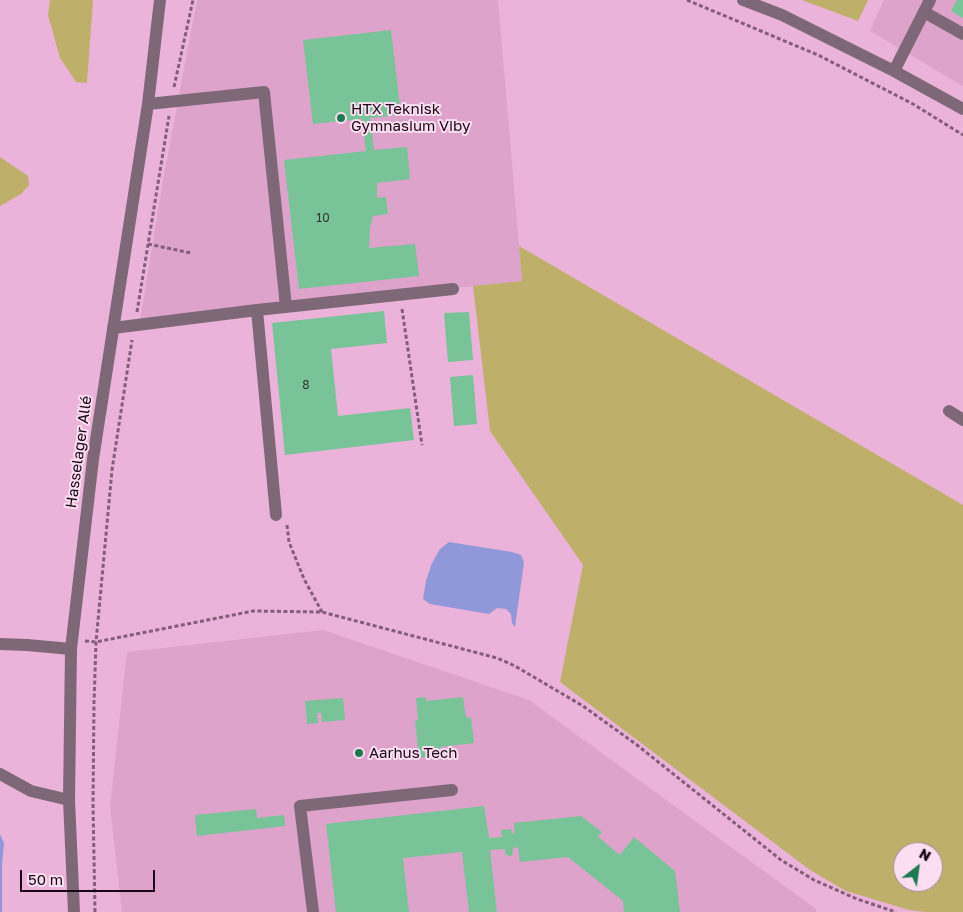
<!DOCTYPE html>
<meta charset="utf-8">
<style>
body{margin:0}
#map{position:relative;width:963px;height:912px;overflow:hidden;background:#ebb3d9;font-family:"Golos Text",sans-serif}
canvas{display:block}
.north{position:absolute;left:893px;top:842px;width:50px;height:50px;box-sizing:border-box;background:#fbdef1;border:1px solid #a18899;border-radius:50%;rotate:30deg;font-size:14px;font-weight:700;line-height:20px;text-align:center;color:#190714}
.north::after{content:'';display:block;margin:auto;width:18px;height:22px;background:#1e7a50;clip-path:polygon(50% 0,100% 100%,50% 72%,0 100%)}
.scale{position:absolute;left:20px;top:870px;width:135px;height:22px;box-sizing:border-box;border:2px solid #190714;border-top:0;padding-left:6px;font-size:15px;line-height:18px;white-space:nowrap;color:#190714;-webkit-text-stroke:4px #fbdef1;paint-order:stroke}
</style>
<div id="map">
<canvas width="963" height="912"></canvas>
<div class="north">N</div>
<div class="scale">50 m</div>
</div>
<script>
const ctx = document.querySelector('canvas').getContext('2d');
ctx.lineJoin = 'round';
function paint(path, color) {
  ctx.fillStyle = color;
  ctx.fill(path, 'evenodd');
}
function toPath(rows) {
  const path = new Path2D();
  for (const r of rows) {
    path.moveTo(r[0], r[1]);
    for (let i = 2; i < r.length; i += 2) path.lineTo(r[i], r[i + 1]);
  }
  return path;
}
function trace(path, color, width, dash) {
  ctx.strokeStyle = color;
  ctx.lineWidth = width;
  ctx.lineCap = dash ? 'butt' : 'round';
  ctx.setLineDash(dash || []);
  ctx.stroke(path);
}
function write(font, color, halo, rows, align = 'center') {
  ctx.font = font + ' "Golos Text",sans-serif';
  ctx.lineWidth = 4;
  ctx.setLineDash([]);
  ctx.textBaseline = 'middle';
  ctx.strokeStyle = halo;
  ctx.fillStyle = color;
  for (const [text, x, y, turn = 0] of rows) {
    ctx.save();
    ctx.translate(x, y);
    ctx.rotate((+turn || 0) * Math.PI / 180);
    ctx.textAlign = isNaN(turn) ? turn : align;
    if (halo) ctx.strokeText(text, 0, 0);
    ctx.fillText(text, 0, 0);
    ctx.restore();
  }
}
paint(toPath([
 [197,0,498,0,522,281,140,321,162,186],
 [884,0,963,0,963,86,870,31],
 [323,630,529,700,816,909,816,912,122,912,110,806,127,652]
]), '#dea3cb');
paint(toPath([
 [50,0,93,0,87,83,76,82,60,58,48,15],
 [802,0,868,0,858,21],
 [0,157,28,176,29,185,21,194,0,206],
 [519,246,963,505,963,912,925,912,909,910,846,891,810,870,560,682,583,565,490,431,473,286,522,281],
 [903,852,933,852,933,882,903,882]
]), '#beb06a');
paint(toPath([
 [449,542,512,552,521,555,524,562,515,627,512,623,511,614,506,609,497,608,489,614,430,604,423,599,426,581,432,563,440,549],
 [0,834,4,843,2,865,2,912,0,912]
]), '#9098d9');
paint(toPath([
 [957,0,963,0,963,18,951,11],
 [391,30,401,115,370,118,374,150,407,147,410,179,377,183,377,198,386,197,388,214,373,216,370,227,369,248,415,244,419,276,299,289,284,160,366,151,362,119,313,124,303,40],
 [384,311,387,343,331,349,338,416,410,408,414,440,285,455,272,323],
 [469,312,473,360,448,362,444,313],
 [473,375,477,424,454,426,450,377],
 [426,697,426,701,463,697,466,718,471,717,474,743,440,747,441,755,419,758,415,721,418,720,416,698],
 [343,698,345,720,322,722,321,713,317,713,318,723,307,724,305,701],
 [484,806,489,838,502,837,501,830,511,829,512,833,515,833,514,823,581,816,602,832,598,837,620,855,634,837,675,871,680,912,624,912,623,901,568,857,520,862,518,847,513,848,512,856,509,856,505,854,505,849,490,850,497,912,469,912,462,852,403,858,409,912,336,912,326,824],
 [256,809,257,818,284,815,285,826,197,836,195,815]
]), '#79c399');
trace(toPath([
 [687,0,818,55,913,104,963,135],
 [174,87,193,0],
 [148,244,191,253],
 [402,309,422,445],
 [137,312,169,116],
 [287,525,289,542,304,579,322,612],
 [85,641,96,642,253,611,322,612,497,658,515,666,583,706,637,745,781,860,814,880,857,899,896,912],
 [95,912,93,804,94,703,96,642,112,470,132,340]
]), '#845e78', 3, [4, 2.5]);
trace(toPath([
 [743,0,782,15,894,71,963,109],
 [924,12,963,34],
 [894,71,930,0],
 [148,104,264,92,286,307],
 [257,310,276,515],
 [113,328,257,310,453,289],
 [949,411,963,420],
 [0,644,27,645,71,649],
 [0,774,31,791,69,800],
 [74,912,69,800,71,649,93,459,148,104,160,0],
 [313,912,300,806,452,790]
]), '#7e6877', 12);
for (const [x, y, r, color] of [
 [341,118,5,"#1e7a50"],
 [359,753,5,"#1e7a50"]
]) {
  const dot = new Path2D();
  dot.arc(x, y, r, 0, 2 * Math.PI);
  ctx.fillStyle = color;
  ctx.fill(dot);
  trace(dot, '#fbdef1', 2);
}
write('12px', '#313635', null, [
 ["10",323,218],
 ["8",306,385]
]);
write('15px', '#190714', '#fbdef1', [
 ["HTX Teknisk",351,109],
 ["Gymnasium Viby",351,126],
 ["Aarhus Tech",369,753]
], 'left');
write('15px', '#190714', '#fbdef1', [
 ["Hasselager Allé",79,452,-82]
]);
</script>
